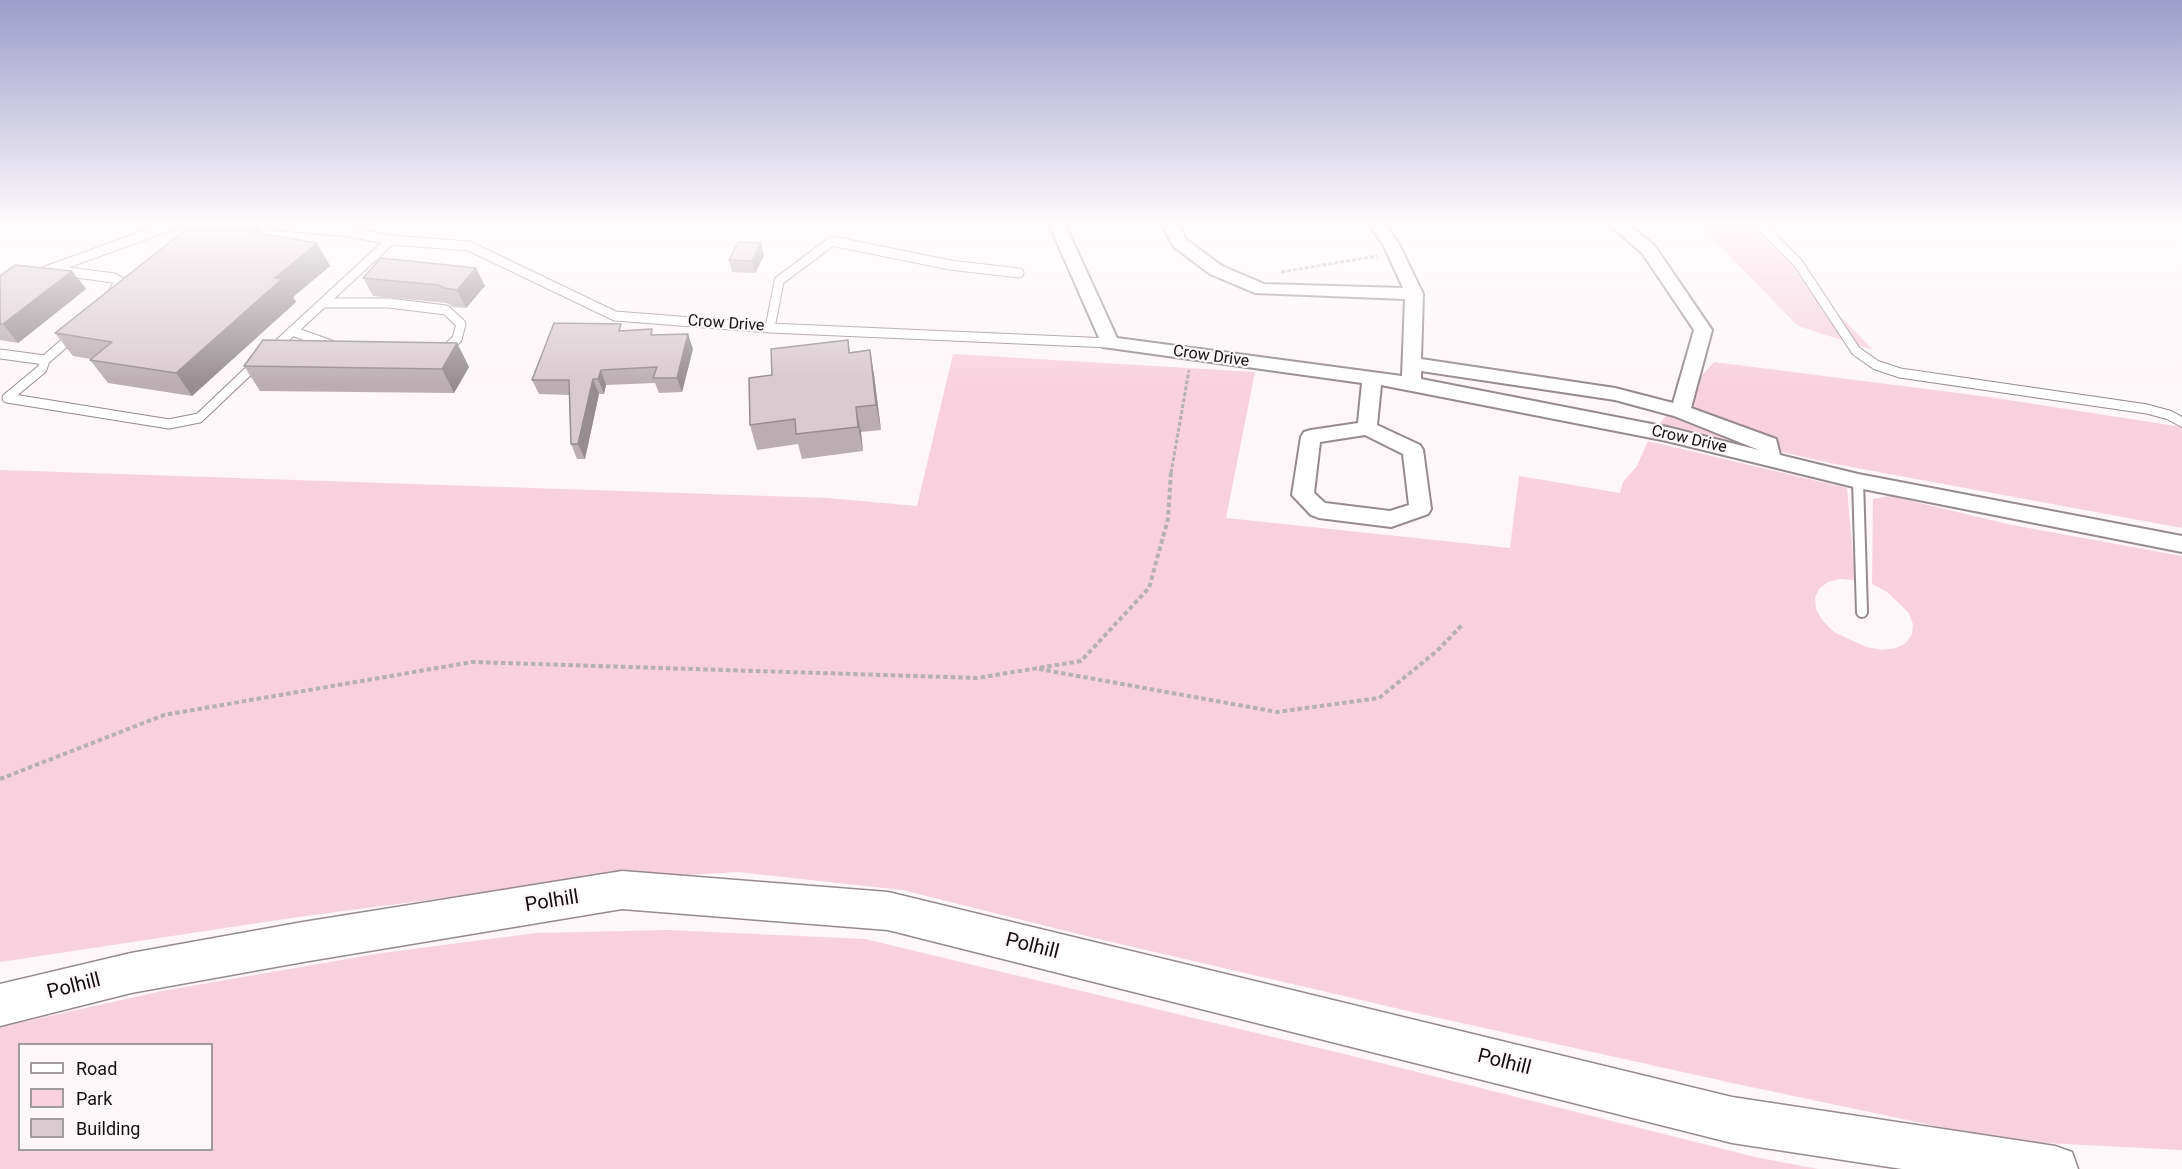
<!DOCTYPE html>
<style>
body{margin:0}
#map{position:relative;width:2182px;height:1169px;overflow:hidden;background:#fef6f9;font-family:Roboto,sans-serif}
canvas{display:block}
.legend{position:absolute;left:18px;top:1043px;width:195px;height:108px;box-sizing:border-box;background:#fef6f9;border:2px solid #a09a9c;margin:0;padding:8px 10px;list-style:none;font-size:18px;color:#130f11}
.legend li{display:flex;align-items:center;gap:12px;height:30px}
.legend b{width:30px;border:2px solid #a09a9c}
</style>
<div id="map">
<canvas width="2182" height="1169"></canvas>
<ul class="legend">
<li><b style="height:8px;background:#fff"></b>Road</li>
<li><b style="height:16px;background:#f8d1df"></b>Park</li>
<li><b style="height:16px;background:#d8cacf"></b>Building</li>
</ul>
</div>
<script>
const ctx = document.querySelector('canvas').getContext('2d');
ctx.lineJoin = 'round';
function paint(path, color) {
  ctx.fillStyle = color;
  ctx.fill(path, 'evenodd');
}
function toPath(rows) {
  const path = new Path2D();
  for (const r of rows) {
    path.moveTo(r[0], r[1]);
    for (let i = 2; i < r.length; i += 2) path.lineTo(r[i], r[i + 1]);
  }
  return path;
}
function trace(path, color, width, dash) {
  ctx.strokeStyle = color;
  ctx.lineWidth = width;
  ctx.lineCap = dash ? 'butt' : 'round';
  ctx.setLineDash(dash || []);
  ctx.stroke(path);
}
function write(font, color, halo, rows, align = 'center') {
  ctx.font = font + ' Roboto,sans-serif';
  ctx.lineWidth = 4.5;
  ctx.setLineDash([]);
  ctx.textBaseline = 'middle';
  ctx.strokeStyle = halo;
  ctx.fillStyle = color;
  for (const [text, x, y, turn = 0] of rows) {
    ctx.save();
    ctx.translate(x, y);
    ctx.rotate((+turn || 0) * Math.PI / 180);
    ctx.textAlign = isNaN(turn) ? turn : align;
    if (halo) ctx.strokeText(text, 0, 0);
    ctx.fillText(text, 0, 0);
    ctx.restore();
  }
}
paint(toPath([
 [1696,222,1749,222,1873,350,1798,326],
 [953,354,1255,372,1226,518,1510,548,1519,476,1620,493,1623,482,1637,466,1648,441,1847,488,1855,580,1840,579,1828,582,1819,589,1815,598,1816,609,1823,621,1834,632,1866,647,1882,650,1896,648,1906,643,1912,634,1913,624,1908,612,1887,592,1872,584,1873,499,1890,496,2012,525,2182,556,2182,1150,2007,1141,1737,1084,1421,1014,1086,936,902,890,738,872,550,884,298,917,0,962,0,470,827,498,917,506],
 [1714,362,1989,397,2182,427,2182,528,1830,463,1659,424],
 [668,930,865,939,1377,1062,1755,1157,1818,1169,0,1169,0,1027,162,991,382,953,536,933],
 [20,1044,212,1044,212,1150,20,1150]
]), '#f8d1df');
const laneFar1 = toPath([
 [240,222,348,232,391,240,469,246,615,316,770,328,1110,343],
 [1757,222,1798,263,1856,351,1876,365,1900,373,2147,409,2169,415,2182,422],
 [348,232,355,222],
 [61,271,114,278,119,281,112,295],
 [40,273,181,222],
 [323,303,389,303,446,310,461,324,457,339,443,352],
 [770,328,779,281,832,241,950,265,1019,273],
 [292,331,331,345],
 [272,350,391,240],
 [0,354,45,360,42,369,7,398],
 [45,360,75,334],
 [7,398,169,424,199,418,256,364]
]);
const lane = toPath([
 [1858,481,1862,612]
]);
const street = toPath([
 [1048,222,1064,222,1117,338,1402,376,1405,299,1255,293,1210,274,1174,247,1160,222,1176,222,1187,240,1222,266,1264,284,1403,288,1383,244,1367,222,1384,222,1399,244,1423,294,1421,359,1615,388,1673,403,1694,330,1642,253,1606,222,1625,222,1654,245,1712,330,1691,408,1776,439,1780,455,1858,474,2182,536,2182,552,1858,488,1667,441,1381,385,1377,425,1420,445,1423,450,1431,509,1428,514,1391,527,1319,518,1311,515,1292,495,1301,437,1304,432,1311,430,1358,423,1362,383,1103,347,1048,222],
 [1421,371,1615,400,1674,416,1759,450,1667,427,1421,379,1421,371],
 [1365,435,1403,454,1409,505,1390,511,1325,503,1314,493,1320,442,1365,435]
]);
const primary = toPath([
 [622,871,888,892,1732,1097,2055,1146,2072,1152,2078,1169,1902,1169,1732,1143,888,930,622,909,303,962,131,993,0,1026,0,984,131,953,303,922,622,871]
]);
trace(laneFar1, '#968a8e', 11);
trace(lane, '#968a8e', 14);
trace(street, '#968a8e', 4);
trace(primary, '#968a8e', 3);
trace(toPath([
 [1281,272,1377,256],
 [1171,473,1189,370]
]), '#b7b0b2', 3, [4, 2]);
trace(toPath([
 [1039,669,1277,712,1379,698,1437,651,1463,624],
 [0,779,164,715,472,662,977,678,1081,661,1149,588,1168,519,1171,471]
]), '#b7b0b2', 4, [4.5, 3]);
trace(laneFar1, '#fff', 9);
trace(lane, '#fff', 10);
paint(street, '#fff');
paint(primary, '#fff');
paint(toPath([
 [201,222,256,222,263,234,317,243,330,266,293,297,296,302,192,396,108,383,90,360,91,359,73,356,55,333],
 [764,256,755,273,732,272,729,260],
 [476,268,485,286,466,308,453,307,447,303,373,296,363,278],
 [72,271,86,289,18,343,0,340,0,276],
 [623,330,654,335,693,349,682,392,659,393,655,383,606,385,604,394,599,394,585,459,577,459,571,444,569,395,539,394,532,380],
 [848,340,850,352,870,350,874,375,881,430,861,432,863,451,802,459,798,444,757,450,750,425],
 [457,343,469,367,454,393,260,391,244,366]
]), '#baaeb2');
paint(toPath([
 [253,222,256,222,269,243,242,230],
 [317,243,330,266,293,297,296,302,192,396,176,373,275,278],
 [761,243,764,256,755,273,752,261],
 [476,268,485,286,466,308,457,290],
 [72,271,86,289,18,343,3,324],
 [688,334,693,349,682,392,677,378],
 [457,343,469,367,454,393,442,369],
 [870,350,874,375,881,430,876,405],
 [601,370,606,385,604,394,598,379],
 [593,379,599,394,585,459,578,444],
 [856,407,861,432,863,451,858,427]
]), '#978d91');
const building = toPath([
 [201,222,253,222,242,230,317,243,275,278,282,279,176,373,90,360,112,342,55,333,190,226,195,226,201,222],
 [738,242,761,243,752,261,729,260,738,242],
 [381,258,476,268,457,290,444,288,438,285,363,278,381,258],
 [15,265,72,271,3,324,0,324,0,276,15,265],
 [554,323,621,324,619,331,652,329,651,335,688,334,677,378,653,378,657,367,601,370,598,379,593,379,578,444,571,444,569,380,532,380,554,323],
 [263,340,457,343,442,369,244,366,263,340],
 [848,340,849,353,870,350,876,405,856,407,858,427,796,434,795,419,750,425,749,378,772,375,771,349,848,340]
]);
paint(building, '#d8cacf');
trace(building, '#978d91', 1.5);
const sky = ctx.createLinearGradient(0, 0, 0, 386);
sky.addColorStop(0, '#9d9dca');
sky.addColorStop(0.58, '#fffbfc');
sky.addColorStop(1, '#fffbfc00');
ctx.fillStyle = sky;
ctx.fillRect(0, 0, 2182, 386);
write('16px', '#130f11', '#fef6f9', [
 ["Crow Drive",726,324,4],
 ["Crow Drive",1211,357,8],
 ["Crow Drive",1689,440,13]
]);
write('20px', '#130f11', '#fef6f9', [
 ["Polhill",552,902,-9],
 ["Polhill",1032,947,14],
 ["Polhill",74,987,-14],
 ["Polhill",1504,1063,14]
]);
</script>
